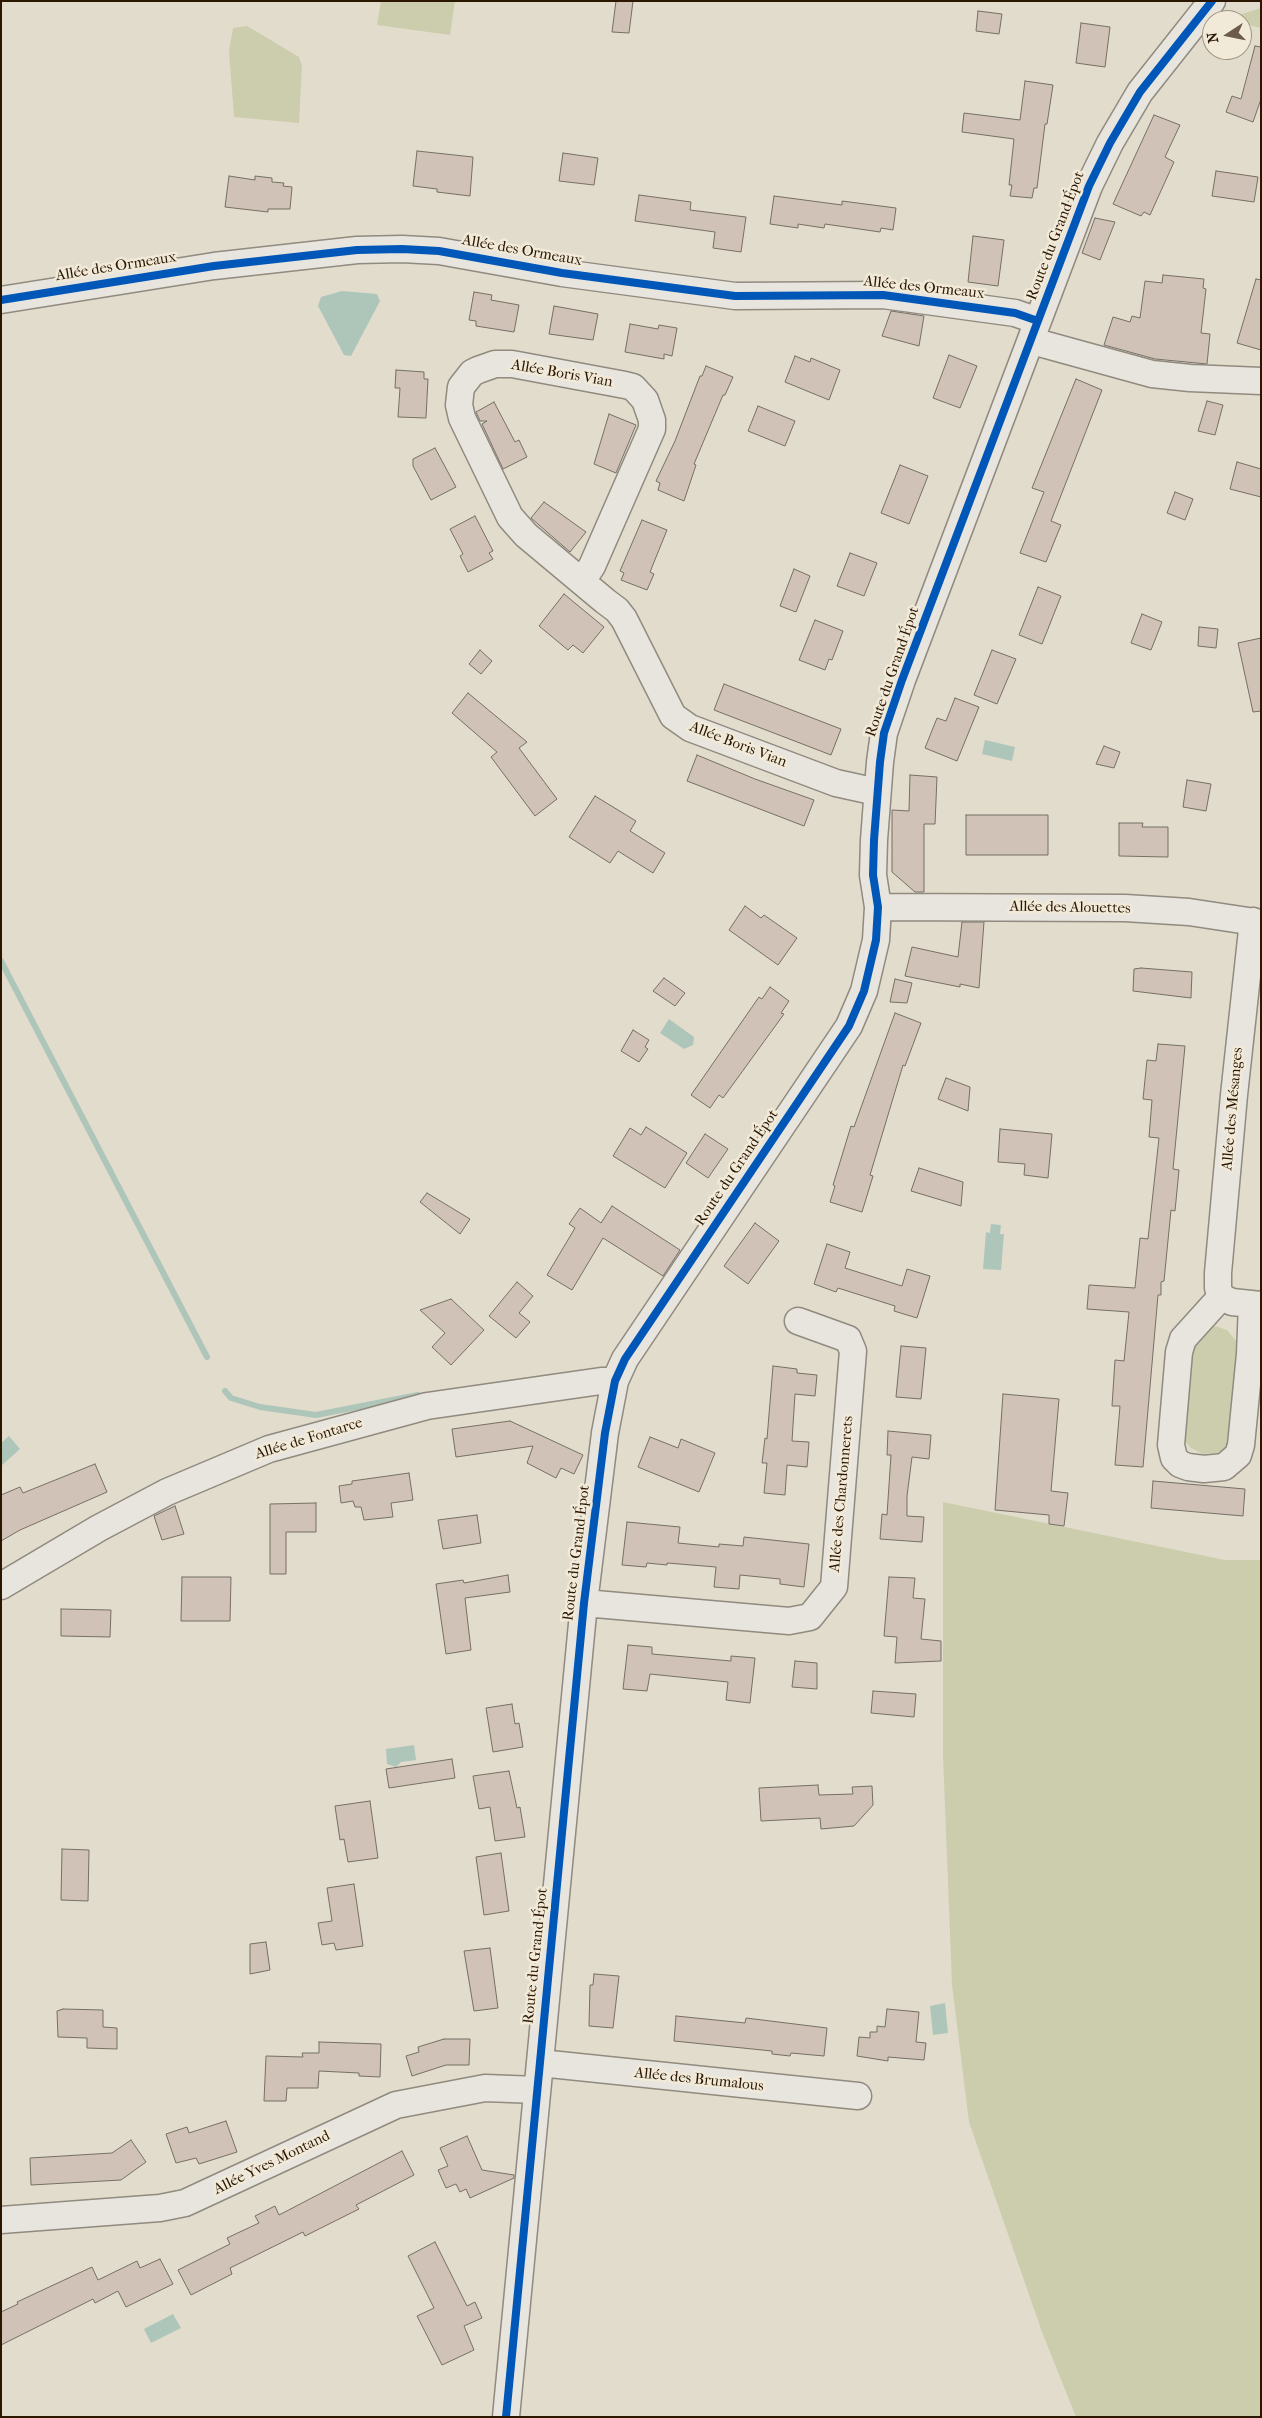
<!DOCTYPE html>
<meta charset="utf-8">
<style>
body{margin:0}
#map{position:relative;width:1262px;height:2418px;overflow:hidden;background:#e2dccd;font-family:"IM FELL French Canon",serif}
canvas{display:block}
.frame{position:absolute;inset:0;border:2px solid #2b1600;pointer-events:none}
.north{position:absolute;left:1202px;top:10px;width:50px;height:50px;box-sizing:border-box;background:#f1ead9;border:1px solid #a29582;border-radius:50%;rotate:259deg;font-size:14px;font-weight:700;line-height:20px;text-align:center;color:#2b1600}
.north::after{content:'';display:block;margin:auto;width:18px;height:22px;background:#6b5b48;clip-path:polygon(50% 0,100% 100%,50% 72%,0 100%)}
</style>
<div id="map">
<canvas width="1262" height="2418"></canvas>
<div class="frame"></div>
<div class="north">N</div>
</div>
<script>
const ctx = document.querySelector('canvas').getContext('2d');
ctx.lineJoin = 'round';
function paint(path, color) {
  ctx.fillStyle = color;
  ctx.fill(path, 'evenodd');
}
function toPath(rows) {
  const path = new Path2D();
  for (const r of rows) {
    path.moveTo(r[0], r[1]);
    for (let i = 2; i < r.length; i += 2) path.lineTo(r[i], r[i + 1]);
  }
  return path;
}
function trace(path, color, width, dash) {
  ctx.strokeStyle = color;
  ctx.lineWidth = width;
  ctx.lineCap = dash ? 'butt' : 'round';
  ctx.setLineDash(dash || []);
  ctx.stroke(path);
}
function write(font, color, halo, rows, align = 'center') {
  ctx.font = font + ' "IM FELL French Canon",serif';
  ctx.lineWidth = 5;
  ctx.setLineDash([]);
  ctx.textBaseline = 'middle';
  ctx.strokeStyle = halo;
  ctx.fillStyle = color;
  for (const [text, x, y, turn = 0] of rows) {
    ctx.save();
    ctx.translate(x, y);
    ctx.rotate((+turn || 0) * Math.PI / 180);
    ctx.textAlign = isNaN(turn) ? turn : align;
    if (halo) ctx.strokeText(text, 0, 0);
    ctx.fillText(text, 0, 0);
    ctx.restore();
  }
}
paint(toPath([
 [381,1,455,1,450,35,377,25],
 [1261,8,1261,28,1242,23,1242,20,1226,19],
 [247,26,299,57,302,66,299,123,234,117,229,51,233,28],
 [1215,1326,1227,1330,1238,1343,1228,1447,1217,1453,1203,1454,1191,1448,1184,1440,1186,1352,1204,1330],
 [943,1502,1225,1560,1261,1560,1261,2417,1076,2417,1042,2332,969,2122,952,1985,943,1755]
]), '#cccdad');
paint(toPath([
 [342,291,377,294,380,301,351,356,344,355,318,306,321,297],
 [985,740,1015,747,1012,761,982,754],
 [669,1019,694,1037,693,1045,684,1049,660,1033],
 [991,1224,1001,1225,1000,1234,1004,1234,1001,1270,983,1269,986,1232,990,1233],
 [9,1436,20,1449,1,1466,1,1443],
 [414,1745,416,1760,401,1762,396,1767,387,1764,386,1749],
 [945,2003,948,2033,933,2035,930,2006],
 [173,2314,181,2328,151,2343,144,2329]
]), '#aec6ba');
trace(toPath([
 [1,961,207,1357],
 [225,1391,231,1398,260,1407,316,1415,418,1395]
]), '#aec6ba', 6);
const building = toPath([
 [616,1,633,1,629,33,612,32,616,1],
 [978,11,1002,14,999,34,976,31,978,11],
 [1081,23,1110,27,1105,67,1076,63,1081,23],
 [1255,46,1261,47,1261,99,1253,122,1226,112,1232,96,1241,99,1255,46],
 [1025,81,1053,85,1047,124,1045,124,1037,188,1034,188,1032,198,1010,196,1012,185,1009,185,1014,139,962,132,964,113,1020,120,1025,81],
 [1154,115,1180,125,1165,157,1174,162,1150,215,1144,212,1141,216,1113,204,1154,115],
 [417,151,473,157,470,196,437,192,437,189,413,186,417,151],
 [563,153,598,158,594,185,559,181,563,153],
 [1216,171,1258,177,1254,202,1212,196,1216,171],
 [229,176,255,180,255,176,272,178,272,182,284,183,283,186,292,187,290,209,268,209,268,212,225,207,229,176],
 [639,195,691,202,690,210,746,217,741,252,713,248,715,232,635,221,639,195],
 [774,196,842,205,842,201,896,208,893,230,881,228,880,232,825,224,824,228,798,224,798,228,770,224,774,196],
 [1095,218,1115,222,1100,260,1082,253,1095,218],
 [973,236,1004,240,998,286,968,282,973,236],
 [1163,275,1204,279,1203,288,1206,289,1201,333,1210,334,1207,364,1155,359,1104,345,1113,317,1130,322,1132,316,1140,318,1145,281,1162,283,1163,275],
 [1256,279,1261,280,1261,350,1237,343,1256,279],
 [474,292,492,295,491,300,519,305,514,332,476,326,476,321,469,320,474,292],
 [554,306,598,314,593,340,549,334,554,306],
 [891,311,924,316,919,346,882,336,891,311],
 [630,324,658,329,659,325,677,328,672,356,664,354,664,359,625,352,630,324],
 [949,355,977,366,960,408,933,398,949,355],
 [795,356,810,362,811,358,840,370,829,400,785,382,795,356],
 [706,366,733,377,725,395,723,395,694,464,696,465,684,501,658,490,660,483,656,481,675,441,700,376,702,376,706,366],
 [396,370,424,372,424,379,428,379,426,418,398,417,400,388,395,388,396,370],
 [1076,379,1102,390,1051,521,1061,525,1046,562,1020,553,1044,492,1032,488,1076,379],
 [1207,401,1223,405,1215,435,1198,431,1207,401],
 [494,402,515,442,519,440,527,457,503,469,482,424,487,421,480,421,476,412,494,402],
 [758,406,795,421,785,446,748,431,758,406],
 [609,414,636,425,616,473,594,464,609,414],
 [435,448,456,487,431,500,413,466,413,459,435,448],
 [1237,462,1261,469,1261,497,1230,489,1237,462],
 [900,465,928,476,909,524,881,513,900,465],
 [1175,492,1193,499,1185,520,1167,513,1175,492],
 [544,502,586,532,570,552,531,518,544,502],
 [475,516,493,551,489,553,493,559,468,572,460,556,463,554,450,529,475,516],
 [642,520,667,530,650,572,654,574,647,590,621,580,624,573,620,571,642,520],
 [850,553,877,563,864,596,837,586,850,553],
 [794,569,810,576,796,612,780,606,794,569],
 [1038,587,1061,596,1042,644,1019,635,1038,587],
 [564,594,604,627,583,653,573,645,568,650,539,626,564,594],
 [1142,614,1162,622,1151,650,1131,643,1142,614],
 [815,620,843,631,832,660,829,659,825,670,799,660,815,620],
 [1199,627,1218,629,1216,648,1198,646,1199,627],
 [1261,638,1261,711,1253,712,1238,643,1261,638],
 [480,650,492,661,481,674,469,664,480,650],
 [992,650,1016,659,997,704,974,695,992,650],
 [724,684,841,729,831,755,714,710,724,684],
 [468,693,527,742,519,748,557,799,535,816,491,757,497,752,452,713,468,693],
 [955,698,979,707,957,761,925,748,937,718,946,721,955,698],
 [1104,746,1120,752,1114,768,1096,764,1104,746],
 [697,755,755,779,814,800,804,826,687,781,697,755],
 [910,775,937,777,935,824,924,824,924,892,915,892,892,872,892,810,909,811,910,775],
 [1187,780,1211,784,1206,811,1183,807,1187,780],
 [595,796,636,821,630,831,665,853,653,873,618,851,610,863,569,837,595,796],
 [966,815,1048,815,1048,855,966,855,966,815],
 [1119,823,1143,823,1142,827,1168,827,1168,857,1119,856,1119,823],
 [745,906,761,918,764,915,797,938,778,965,729,930,745,906],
 [962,922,984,922,979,988,960,984,960,987,905,976,912,947,958,957,962,922],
 [1141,968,1192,972,1191,998,1133,991,1134,969,1141,968],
 [664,978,685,993,675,1006,653,991,664,978],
 [895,979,912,983,907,1003,890,1002,895,979],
 [770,987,789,1001,781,1013,784,1014,723,1098,719,1095,710,1108,691,1095,759,997,762,999,770,987],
 [895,1013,921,1023,905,1066,903,1065,870,1175,873,1176,862,1212,830,1202,835,1186,833,1185,851,1126,854,1127,895,1013],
 [633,1030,649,1040,645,1047,648,1049,639,1062,621,1051,633,1030],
 [1158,1044,1185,1046,1173,1169,1179,1170,1175,1211,1171,1210,1164,1281,1161,1282,1161,1295,1158,1295,1143,1467,1115,1465,1120,1406,1112,1406,1115,1360,1124,1361,1129,1312,1087,1309,1089,1285,1135,1288,1140,1238,1148,1239,1159,1138,1149,1137,1152,1100,1143,1099,1147,1060,1156,1061,1158,1044],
 [946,1078,970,1087,968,1111,938,1099,946,1078],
 [646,1127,687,1153,665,1188,613,1156,630,1128,641,1135,646,1127],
 [1000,1129,1052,1134,1048,1178,1024,1175,1025,1164,998,1162,1000,1129],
 [705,1134,728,1149,708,1178,686,1163,705,1134],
 [919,1168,963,1182,961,1206,911,1191,919,1168],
 [427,1193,470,1219,460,1234,420,1202,427,1193],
 [612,1206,680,1250,663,1276,603,1238,572,1290,547,1275,575,1228,569,1224,580,1208,601,1223,612,1206],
 [755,1223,779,1241,748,1284,724,1266,755,1223],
 [827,1244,850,1252,845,1268,902,1286,907,1269,930,1276,917,1318,894,1311,895,1306,838,1288,836,1292,814,1284,827,1244],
 [517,1282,533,1296,519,1313,530,1322,516,1338,489,1316,517,1282],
 [451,1299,484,1330,451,1365,432,1347,445,1333,420,1310,451,1299],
 [901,1346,926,1348,921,1399,896,1397,901,1346],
 [773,1366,797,1369,797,1373,817,1375,815,1396,795,1394,792,1441,809,1442,807,1467,787,1465,785,1495,764,1493,767,1463,762,1463,765,1438,767,1439,773,1366],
 [1003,1394,1059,1399,1051,1491,1068,1493,1064,1526,1049,1524,1049,1515,995,1510,1003,1394],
 [510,1421,583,1455,574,1474,561,1468,556,1478,527,1463,533,1446,456,1457,452,1429,510,1421],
 [888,1431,931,1435,929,1459,912,1457,907,1496,907,1516,924,1517,922,1542,880,1539,882,1514,887,1515,891,1455,887,1455,888,1431],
 [650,1437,678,1448,681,1439,715,1453,699,1492,638,1467,650,1437],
 [95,1464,107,1492,20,1530,1,1541,1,1495,20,1487,23,1493,95,1464],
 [409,1473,413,1500,391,1503,393,1517,364,1520,361,1507,355,1507,353,1501,341,1503,339,1486,352,1484,352,1481,409,1473],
 [1153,1481,1245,1489,1243,1516,1151,1508,1153,1481],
 [316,1503,316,1532,286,1532,286,1574,270,1574,270,1504,316,1503],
 [175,1506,184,1534,162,1540,154,1516,175,1506],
 [477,1515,481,1543,443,1549,438,1520,477,1515],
 [627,1522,680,1527,678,1543,719,1547,719,1544,743,1546,744,1537,809,1544,804,1587,780,1584,780,1579,740,1575,739,1589,714,1587,716,1567,667,1563,667,1565,647,1563,646,1567,622,1565,627,1522],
 [508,1575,510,1592,465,1598,471,1650,446,1654,436,1584,463,1580,464,1583,508,1575],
 [182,1577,231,1577,230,1621,181,1621,182,1577],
 [889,1577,915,1578,913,1598,925,1599,921,1639,941,1641,941,1661,895,1663,897,1637,884,1636,889,1577],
 [61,1609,111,1610,110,1637,61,1636,61,1609],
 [628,1645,652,1647,652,1654,731,1661,731,1656,755,1658,750,1703,726,1700,728,1682,650,1674,647,1691,623,1689,628,1645],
 [795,1661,817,1663,817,1689,792,1687,795,1661],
 [873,1691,916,1694,914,1717,871,1713,873,1691],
 [512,1704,515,1724,519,1723,523,1747,493,1752,486,1708,512,1704],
 [452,1759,455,1778,389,1788,386,1769,452,1759],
 [509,1771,517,1808,520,1807,525,1837,495,1841,490,1807,479,1809,473,1776,509,1771],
 [818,1785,819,1795,853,1794,852,1787,872,1786,873,1805,854,1826,821,1829,820,1818,761,1821,759,1788,818,1785],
 [370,1801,378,1858,348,1862,344,1839,340,1840,335,1806,370,1801],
 [62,1849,89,1850,88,1901,61,1900,62,1849],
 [501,1853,509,1911,484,1915,476,1857,501,1853],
 [354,1884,363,1946,336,1950,334,1943,322,1945,318,1923,332,1921,327,1888,354,1884],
 [266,1942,270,1970,250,1974,250,1944,266,1942],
 [490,1948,498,2008,474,2011,464,1951,490,1948],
 [594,1974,619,1976,613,2028,589,2026,590,1985,593,1985,594,1974],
 [63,2009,103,2010,103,2027,117,2028,117,2049,87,2048,87,2038,58,2037,57,2011,63,2009],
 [887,2009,919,2012,916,2042,926,2043,924,2060,888,2057,888,2061,857,2056,859,2037,870,2038,870,2032,877,2032,877,2026,885,2027,887,2009],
 [676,2016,745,2023,746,2018,827,2028,824,2056,791,2053,790,2056,772,2054,772,2051,674,2041,676,2016],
 [444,2039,470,2039,469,2065,446,2065,412,2076,406,2056,419,2052,418,2047,444,2039],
 [319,2042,381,2044,380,2077,359,2076,359,2073,319,2071,318,2088,287,2088,286,2101,264,2101,266,2056,303,2057,302,2053,319,2053,319,2042],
 [226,2121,237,2152,199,2164,196,2158,176,2163,166,2134,187,2127,189,2133,226,2121],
 [467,2136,482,2170,514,2175,514,2178,470,2198,466,2189,460,2192,456,2184,446,2188,438,2170,448,2166,440,2148,467,2136],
 [131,2140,146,2162,121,2180,31,2185,30,2158,112,2153,131,2140],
 [402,2151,414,2175,356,2205,359,2209,305,2236,303,2232,230,2268,232,2274,191,2295,178,2270,230,2244,227,2238,259,2223,255,2216,275,2206,279,2215,402,2151],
 [435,2242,467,2306,475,2302,482,2318,464,2326,474,2350,442,2365,417,2316,434,2308,408,2256,435,2242],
 [160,2259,173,2284,126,2307,118,2291,95,2303,93,2299,1,2345,1,2312,18,2304,17,2302,92,2267,98,2280,137,2261,140,2268,160,2259]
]);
paint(building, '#d0c2b7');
trace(building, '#766f64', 1);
const minor = toPath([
 [1,300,214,266,357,250,402,249,439,251,562,273,735,296,883,295,1015,313,1038,321],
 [1032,341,1152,374,1190,378,1261,381],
 [582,581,592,566,652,429,652,420,645,400,633,387,625,385,512,364,495,364,478,370,472,373,461,387,459,405,462,418,510,517,526,535,605,601,617,610,624,619,673,716,690,728,836,783,877,792],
 [878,907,1125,908,1189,912,1261,923],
 [1253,921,1234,1095,1218,1273,1218,1288,1221,1297,1232,1302,1261,1305],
 [1221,1297,1183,1339,1179,1352,1171,1445,1174,1458,1180,1464,1188,1467,1204,1469,1224,1467,1238,1455,1241,1445,1250,1354,1252,1304],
 [1,1586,99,1528,167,1492,269,1449,427,1406,601,1381,615,1381],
 [584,1603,789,1621,810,1617,834,1587,853,1351,848,1339,798,1321],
 [540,2063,858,2096],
 [1,2220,160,2208,185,2203,396,2105,485,2088,537,2090],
 [506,2417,584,1603,605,1433,615,1381,625,1359,849,1026,864,991,876,940,878,907,873,875,874,840,880,762,884,733,902,680,1089,186,1110,143,1140,92,1212,1]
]);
trace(minor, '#908a7f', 29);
trace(minor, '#e8e5de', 26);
trace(toPath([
 [1,300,214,266,357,250,402,249,439,251,562,273,735,296,883,295,1015,313,1038,321],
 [506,2417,584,1603,605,1433,615,1381,625,1359,849,1026,864,991,876,940,878,907,873,875,874,840,880,762,884,733,902,680,1089,186,1110,143,1140,92,1212,1]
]), '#0057b8', 8);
write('15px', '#2b1600', '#f1ead9', [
 ["Route du Grand Épot",1056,236,-69],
 ["Allée des Ormeaux",522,251,10],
 ["Allée des Ormeaux",116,267,-9],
 ["Allée des Ormeaux",924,288,6],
 ["Allée Boris Vian",562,374,10],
 ["Route du Grand Épot",893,672,-71],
 ["Allée Boris Vian",738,745,21],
 ["Allée des Alouettes",1070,908,1],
 ["Allée des Mésanges",1233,1109,-85],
 ["Route du Grand Épot",737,1168,-56],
 ["Allée de Fontarce",309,1439,-17],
 ["Allée des Chardonnerets",842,1494,-85],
 ["Route du Grand Épot",577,1553,-83],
 ["Route du Grand Épot",536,1956,-84],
 ["Allée des Brumalous",699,2080,6],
 ["Allée Yves Montand",272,2163,-26]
]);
</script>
